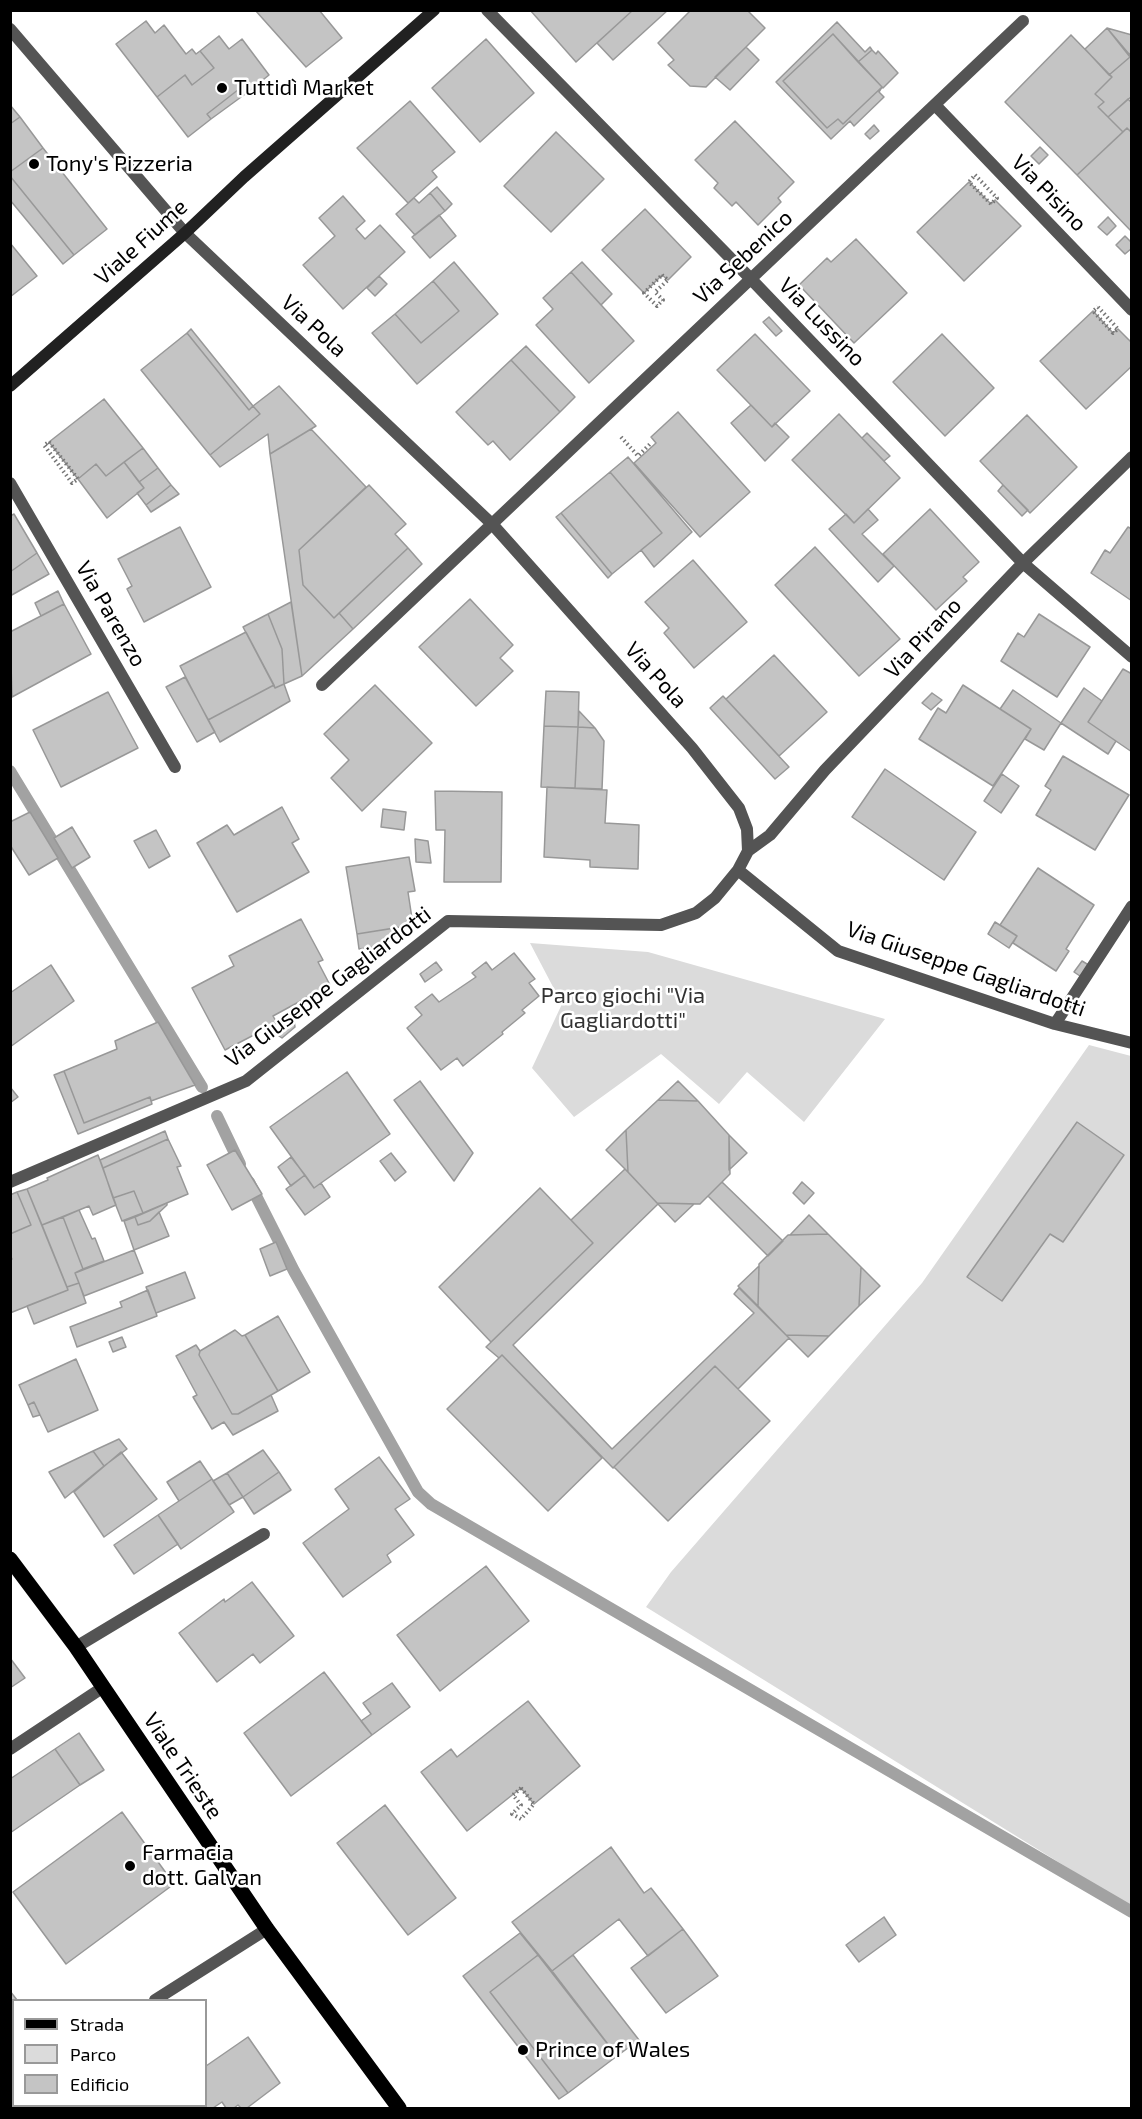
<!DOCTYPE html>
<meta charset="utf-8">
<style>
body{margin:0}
#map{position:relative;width:1142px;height:2119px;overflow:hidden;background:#fff;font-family:"Exo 2",sans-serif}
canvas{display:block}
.frame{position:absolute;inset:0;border:12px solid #000;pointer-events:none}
.legend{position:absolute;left:12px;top:1999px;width:195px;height:108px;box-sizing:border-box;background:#fff;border:2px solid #999;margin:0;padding:8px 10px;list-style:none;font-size:18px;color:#000}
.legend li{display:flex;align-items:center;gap:12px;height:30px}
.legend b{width:30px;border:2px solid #999}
</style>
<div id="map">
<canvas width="1142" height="2119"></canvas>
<div class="frame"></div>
<ul class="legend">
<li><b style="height:8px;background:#000"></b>Strada</li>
<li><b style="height:16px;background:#dbdbdb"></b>Parco</li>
<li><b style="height:16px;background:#c4c4c4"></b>Edificio</li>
</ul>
</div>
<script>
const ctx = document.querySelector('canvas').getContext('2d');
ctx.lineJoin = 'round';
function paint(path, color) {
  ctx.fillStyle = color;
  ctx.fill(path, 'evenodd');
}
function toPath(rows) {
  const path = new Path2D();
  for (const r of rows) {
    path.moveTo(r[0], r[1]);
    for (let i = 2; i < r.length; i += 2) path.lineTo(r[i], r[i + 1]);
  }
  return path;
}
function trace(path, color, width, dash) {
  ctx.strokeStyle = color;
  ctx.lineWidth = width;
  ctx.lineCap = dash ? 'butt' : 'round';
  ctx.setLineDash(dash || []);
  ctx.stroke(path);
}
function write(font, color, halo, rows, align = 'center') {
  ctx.font = font + ' "Exo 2",sans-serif';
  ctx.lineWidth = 5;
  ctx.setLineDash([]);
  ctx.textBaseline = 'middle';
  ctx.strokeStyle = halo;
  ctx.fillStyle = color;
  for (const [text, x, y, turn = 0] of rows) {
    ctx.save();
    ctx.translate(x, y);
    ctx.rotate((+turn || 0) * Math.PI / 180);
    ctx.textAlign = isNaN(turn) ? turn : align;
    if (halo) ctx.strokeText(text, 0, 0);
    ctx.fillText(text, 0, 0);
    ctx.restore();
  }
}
paint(toPath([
 [530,943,648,952,885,1019,804,1122,747,1072,719,1104,661,1054,574,1117,532,1068,562,1004],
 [1089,1045,1131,1056,1131,1907,646,1607,671,1572,922,1283]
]), '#dbdbdb');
trace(toPath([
 [10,771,202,1087],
 [217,1116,240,1164],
 [249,1182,294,1271,418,1492,431,1504,1132,1912]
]), '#a2a2a2', 12);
const building = toPath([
 [255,10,319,10,342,38,306,67,255,10],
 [530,10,633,10,576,62,530,10],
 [633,10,668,10,613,60,597,43,633,10],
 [691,10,747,10,765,28,706,87,690,86,668,65,674,60,658,43,691,10],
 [146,21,155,33,164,25,186,54,192,49,196,54,200,51,214,68,192,85,185,75,157,97,116,44,146,21],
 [837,22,865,52,870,47,872,50,858,62,833,34,783,81,827,128,838,119,843,124,882,87,879,92,884,97,854,126,850,121,831,139,776,82,837,22],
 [1107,28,1130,57,1109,75,1085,49,1107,28],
 [1107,28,1132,35,1132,52,1129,54,1107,28],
 [833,34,882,87,843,124,838,119,827,128,783,81,833,34],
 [1071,35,1112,77,1095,94,1104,102,1098,107,1123,132,1077,175,1005,102,1071,35],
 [219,36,229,49,242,39,269,75,248,92,243,86,207,114,211,119,188,137,157,97,185,75,192,85,214,68,200,51,219,36],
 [486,39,534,93,480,142,432,88,486,39],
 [746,47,759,60,730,90,715,77,746,47],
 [872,50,876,54,878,51,898,73,883,88,858,62,872,50],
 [1132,52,1132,96,1108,117,1098,107,1104,102,1095,94,1112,77,1109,75,1130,57,1129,54,1132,52],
 [243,86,248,92,211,119,207,114,243,86],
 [1128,99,1132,103,1132,133,1127,128,1123,132,1108,117,1128,99],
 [410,101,455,152,432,171,437,177,408,203,357,148,410,101],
 [10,105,20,117,10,124,10,105],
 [20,117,43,148,10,172,10,124,20,117],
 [735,121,794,182,778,198,781,202,758,225,736,202,732,206,714,188,718,183,695,160,735,121],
 [874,125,879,131,870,139,865,134,874,125],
 [1127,128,1132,133,1132,232,1077,175,1127,128],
 [556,132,604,179,551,232,504,186,556,132],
 [1040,147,1048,155,1039,164,1031,156,1040,147],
 [43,148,107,229,74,255,10,176,10,172,43,148],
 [10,176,74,255,63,264,10,200,10,176],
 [969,182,991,204,995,200,1021,226,964,281,917,232,969,182],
 [437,187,452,204,445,211,430,193,437,187],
 [430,193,445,211,415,235,396,214,414,198,419,203,430,193],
 [343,196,365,221,356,229,365,239,380,225,405,252,343,309,303,265,335,236,319,218,343,196],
 [645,209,691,257,668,280,662,275,644,293,602,250,645,209],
 [439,215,456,236,430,258,412,237,439,215],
 [1108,217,1116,226,1107,235,1098,227,1108,217],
 [1125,236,1132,243,1132,248,1125,254,1116,245,1125,236],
 [856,239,907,293,854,343,799,285,827,258,831,262,856,239],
 [10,243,37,276,10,297,10,243],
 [454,262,498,314,417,384,372,333,395,314,421,343,459,311,433,281,454,262],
 [582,262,612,294,601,305,571,272,582,262],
 [571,272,634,341,589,383,536,325,553,309,543,298,571,272],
 [379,276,387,284,375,296,367,288,379,276],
 [433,281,459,311,421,343,395,314,433,281],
 [1093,311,1113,333,1118,329,1132,343,1132,366,1086,409,1040,361,1093,311],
 [769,317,782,331,776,336,763,322,769,317],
 [191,329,253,406,249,410,187,333,191,329],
 [187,333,249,410,253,406,260,414,210,455,141,370,187,333],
 [755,334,810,391,772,427,717,370,755,334],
 [942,334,994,388,945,436,893,382,942,334],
 [526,346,575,397,560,412,511,360,526,346],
 [511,360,560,412,510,460,493,441,488,445,456,412,511,360],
 [279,386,316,426,270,454,268,434,220,467,210,455,260,414,253,406,279,386],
 [104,399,143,448,106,476,96,464,78,479,49,442,104,399],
 [751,405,772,427,775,423,789,437,765,461,731,423,751,405],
 [678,412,750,492,700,537,634,463,656,443,651,437,678,412],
 [839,414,900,478,854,523,792,460,839,414],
 [1027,415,1077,467,1030,513,980,461,1027,415],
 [311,429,366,487,299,550,303,585,334,618,339,613,353,629,302,676,270,454,311,429],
 [867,433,890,456,884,461,862,438,867,433],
 [143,448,158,468,139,482,124,462,143,448],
 [628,457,692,532,654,567,641,550,662,533,610,472,628,457],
 [124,462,144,488,107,518,78,479,96,464,106,476,124,462],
 [158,468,171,485,146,505,137,493,144,488,139,482,158,468],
 [610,472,662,533,612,574,561,513,610,472],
 [171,485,179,494,151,512,146,505,171,485],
 [369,485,406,524,395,534,408,548,334,618,303,585,299,550,369,485],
 [1003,485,1028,510,1022,516,998,491,1003,485],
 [868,509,878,520,862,534,894,566,878,582,829,529,846,514,854,523,868,509],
 [930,509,979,562,963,577,967,581,936,610,883,554,930,509],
 [561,513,612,574,608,578,556,517,561,513],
 [14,514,37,553,10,572,10,516,14,514],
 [180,527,211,587,144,622,127,589,132,586,118,559,180,527],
 [1128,527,1132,529,1132,601,1091,573,1105,550,1110,553,1128,527],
 [815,547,900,639,859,676,775,585,815,547],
 [408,548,422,564,353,629,339,613,408,548],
 [37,553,49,574,10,596,10,572,37,553],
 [693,560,747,622,694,668,664,633,669,628,645,602,693,560],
 [58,591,64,604,41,616,35,603,58,591],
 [470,599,513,645,500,658,513,671,476,706,419,647,470,599],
 [291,602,302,676,284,684,282,649,268,614,291,602],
 [64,604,91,654,12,697,10,632,64,604],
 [268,614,282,649,284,684,275,688,243,627,268,614],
 [1039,614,1090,647,1057,697,1001,661,1018,633,1024,637,1039,614],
 [246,632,274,685,208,720,180,666,246,632],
 [774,655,827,712,779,756,726,699,774,655],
 [1123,669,1132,674,1132,752,1088,722,1123,669],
 [185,677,215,732,197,742,166,687,185,677],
 [284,684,290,701,220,742,208,720,274,685,275,688,284,684],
 [375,685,432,743,362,811,331,778,349,760,324,734,375,685],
 [963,685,1031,729,993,786,919,739,938,708,946,713,963,685],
 [1084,688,1102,701,1088,722,1116,741,1108,754,1061,723,1084,688],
 [1013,690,1061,723,1044,750,1025,739,1031,729,1000,709,1013,690],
 [546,691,579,692,578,727,544,726,546,691],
 [108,692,138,748,61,787,33,730,108,692],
 [932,693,942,700,931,710,922,703,932,693],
 [723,696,789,767,775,779,710,708,723,696],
 [579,711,595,728,578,727,579,711],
 [544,726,578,727,575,788,541,787,544,726],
 [578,727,595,728,604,741,602,789,575,788,578,727],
 [1063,756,1129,795,1095,850,1036,815,1051,790,1045,786,1063,756],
 [885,769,976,832,944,880,852,817,885,769],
 [1002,774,1019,786,1001,813,984,801,1002,774],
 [547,787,607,790,605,823,639,825,638,869,590,867,590,860,544,857,547,787],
 [435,791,502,792,501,882,444,882,445,830,436,830,435,791],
 [282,807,299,839,292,843,309,872,237,912,197,843,227,825,234,835,282,807],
 [383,809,406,812,404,830,381,827,383,809],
 [30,812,58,858,29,875,10,845,10,822,30,812],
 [72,827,90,857,72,868,54,838,72,827],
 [156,830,170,856,149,868,134,841,156,830],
 [415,839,428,841,431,863,416,862,415,839],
 [409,857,415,891,408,892,413,925,357,934,346,867,409,857],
 [1038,868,1094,905,1066,949,1069,951,1056,971,1013,943,1017,936,1000,925,1038,868],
 [301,919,323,960,318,962,330,985,273,1016,277,1023,225,1050,192,988,234,966,229,956,301,919],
 [995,922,1017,936,1009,948,988,934,995,922],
 [395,928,396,935,383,946,359,949,357,934,395,928],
 [514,953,535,979,529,983,539,996,522,1010,525,1013,502,1032,503,1034,463,1066,457,1058,441,1070,407,1028,422,1015,415,1007,432,994,439,1002,476,977,472,973,486,962,492,970,514,953],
 [1082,961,1092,967,1083,978,1074,972,1082,961],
 [436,962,442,970,425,982,420,974,436,962],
 [51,965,74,1001,10,1047,10,993,51,965],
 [294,1020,295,1027,282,1038,279,1036,279,1029,294,1020],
 [158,1022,195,1085,151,1101,150,1097,84,1123,64,1071,117,1049,115,1041,158,1022],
 [64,1071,84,1123,150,1097,152,1104,78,1134,54,1075,64,1071],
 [347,1072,390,1134,314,1188,270,1127,347,1072],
 [420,1081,473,1153,454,1181,394,1100,420,1081],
 [678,1081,698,1101,658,1100,678,1081],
 [10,1087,18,1097,10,1103,10,1087],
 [658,1100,698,1101,729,1135,730,1174,700,1204,657,1203,628,1172,626,1130,658,1100],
 [1077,1122,1124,1155,1063,1242,1050,1234,1002,1301,967,1277,1077,1122],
 [626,1130,628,1172,606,1150,626,1130],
 [165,1131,168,1139,103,1168,100,1160,165,1131],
 [729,1135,747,1153,729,1170,729,1135],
 [168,1139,181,1166,177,1167,188,1194,143,1213,134,1191,113,1198,103,1168,168,1139],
 [235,1150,262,1194,232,1210,207,1165,235,1150],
 [391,1153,406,1172,395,1181,380,1161,391,1153],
 [98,1155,116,1205,93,1215,89,1206,42,1225,27,1189,48,1180,47,1178,98,1155],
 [291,1157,305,1175,291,1186,278,1167,291,1157],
 [625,1169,658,1204,513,1345,612,1449,754,1313,734,1294,739,1288,789,1338,738,1389,715,1366,613,1468,502,1355,499,1358,486,1347,593,1243,571,1220,625,1169],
 [305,1175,314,1188,321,1183,330,1197,305,1215,286,1189,305,1175],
 [722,1182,783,1241,768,1256,708,1196,722,1182],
 [802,1182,814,1193,804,1204,793,1193,802,1182],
 [540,1188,593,1243,491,1342,439,1287,540,1188],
 [27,1189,68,1290,10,1313,10,1260,12,1259,10,1255,10,1234,31,1225,17,1192,27,1189],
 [134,1191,143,1213,122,1221,113,1198,134,1191],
 [17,1192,31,1225,10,1234,10,1195,17,1192],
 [167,1203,167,1205,150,1221,138,1225,135,1217,167,1203],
 [657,1203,694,1204,675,1222,657,1203],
 [79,1210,92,1239,95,1238,104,1261,83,1269,63,1217,79,1210],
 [159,1212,169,1236,134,1250,124,1221,135,1217,138,1225,150,1221,159,1212],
 [809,1215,828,1234,790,1235,809,1215],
 [63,1217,83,1269,75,1273,79,1283,67,1287,42,1225,63,1217],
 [828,1234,861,1267,859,1306,829,1336,786,1335,758,1306,759,1264,788,1235,828,1234],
 [276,1242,287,1269,270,1276,260,1249,276,1242],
 [134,1250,143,1273,84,1296,75,1273,134,1250],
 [759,1266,758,1306,738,1286,759,1266],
 [861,1267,880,1286,859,1306,861,1267],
 [185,1272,195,1298,156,1313,146,1287,185,1272],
 [79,1283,86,1303,34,1324,27,1306,68,1290,67,1287,79,1283],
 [148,1290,157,1316,77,1347,70,1327,122,1307,120,1302,148,1290],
 [278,1316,310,1372,278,1391,245,1335,278,1316],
 [235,1330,242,1336,245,1335,278,1391,238,1414,232,1414,199,1355,200,1351,235,1330],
 [786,1335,829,1336,808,1357,786,1335],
 [122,1337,126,1347,113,1352,109,1342,122,1337],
 [196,1345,200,1351,199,1355,232,1414,238,1414,271,1395,278,1411,233,1435,224,1422,212,1429,193,1397,197,1395,176,1356,196,1345],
 [502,1355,602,1458,548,1511,447,1409,502,1355],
 [76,1359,98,1410,48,1432,34,1402,28,1405,19,1385,76,1359],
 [715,1366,770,1421,668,1521,614,1467,715,1366],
 [34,1402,40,1415,33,1417,28,1405,34,1402],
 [119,1439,127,1449,104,1466,93,1451,119,1439],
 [263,1450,279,1472,243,1497,227,1473,263,1450],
 [93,1451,104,1466,65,1498,49,1472,93,1451],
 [121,1452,157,1499,104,1537,74,1492,121,1452],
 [379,1457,410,1499,395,1509,414,1535,387,1555,391,1562,343,1597,303,1543,349,1509,335,1489,379,1457],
 [200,1461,212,1479,179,1501,167,1482,200,1461],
 [279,1472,291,1490,254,1514,243,1497,279,1472],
 [227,1473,243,1497,229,1505,213,1481,227,1473],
 [212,1479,234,1512,181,1549,158,1515,212,1479],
 [158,1515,178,1544,134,1574,114,1545,158,1515],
 [486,1566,529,1621,440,1691,397,1635,486,1566],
 [252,1582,294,1636,260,1663,253,1654,217,1682,179,1633,224,1599,225,1602,252,1582],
 [10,1658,25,1678,10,1688,10,1658],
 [324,1672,372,1735,291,1796,244,1733,324,1672],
 [392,1683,410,1707,372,1735,361,1721,371,1714,363,1703,392,1683],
 [528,1701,580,1766,534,1804,521,1788,467,1831,421,1772,451,1749,457,1757,528,1701],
 [79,1733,104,1770,80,1785,55,1749,79,1733],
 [55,1749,80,1785,10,1833,10,1779,55,1749],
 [385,1805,456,1898,408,1935,337,1843,385,1805],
 [122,1812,174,1884,66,1964,13,1892,122,1812],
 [611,1847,644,1893,651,1888,683,1929,648,1956,619,1919,552,1971,512,1922,611,1847],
 [884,1917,896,1935,859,1962,846,1945,884,1917],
 [683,1929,718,1976,666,2013,631,1968,683,1929],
 [520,1933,538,1955,490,1992,568,2093,559,2099,463,1976,520,1933],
 [538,1955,617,2056,568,2093,490,1992,538,1955],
 [573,1955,639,2040,617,2056,552,1971,573,1955],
 [10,1991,17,2000,14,2000,14,2041,10,2043,10,1991],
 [248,2037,280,2083,247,2108,241,2108,238,2105,234,2108,226,2108,222,2102,213,2108,114,2108,112,2106,206,2106,206,2066,248,2037],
 [76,2106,112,2106,114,2108,53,2108,76,2106]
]);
paint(building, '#c4c4c4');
trace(building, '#989898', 1.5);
trace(toPath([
 [975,175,997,198,991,204,969,182,975,175],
 [662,275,668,280,655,292,663,300,657,306,644,293,662,275],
 [1098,307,1118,329,1113,333,1093,311,1098,307],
 [621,437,638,456,650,444],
 [49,442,78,479,72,483,44,445,49,442],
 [521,1788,534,1804,521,1819,512,1814,521,1805,513,1795,521,1788]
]), '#767676', 4, [1.5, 3]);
trace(toPath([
 [487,10,750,278,1023,563,1132,657],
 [10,29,185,233,493,525,692,748,739,808,747,829,748,851,738,870,715,898,696,913,661,925,448,921,246,1081,10,1182],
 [936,106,1132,310],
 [10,483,175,767],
 [322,685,1023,21],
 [748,851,770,835,825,770,1023,563,1132,457],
 [738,870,838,951,1055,1024,1132,1043],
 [1055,1024,1132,906],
 [76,1647,264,1534],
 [10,1749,102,1688],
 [155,2000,267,1929]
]), '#545454', 12);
trace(toPath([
 [10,386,185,233,244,177,434,10]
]), '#212121', 12);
trace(toPath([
 [10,1559,76,1647,267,1929,399,2108]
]), '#000', 15);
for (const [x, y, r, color] of [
 [222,88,6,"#000"],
 [34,164,6,"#000"],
 [130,1866,6,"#000"],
 [523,2050,6,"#000"]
]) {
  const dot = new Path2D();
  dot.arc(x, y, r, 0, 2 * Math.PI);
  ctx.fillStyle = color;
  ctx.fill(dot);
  trace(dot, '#fff', 2);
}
write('22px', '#000', '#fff', [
 ["Tuttidì Market",234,88],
 ["Tony's Pizzeria",46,164],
 ["Farmacia",142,1853],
 ["dott. Galvan",142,1878],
 ["Prince of Wales",535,2050]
], 'left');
write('22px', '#000', '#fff', [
 ["Via Pisino",1049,193,46],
 ["Viale Fiume",141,242,-42],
 ["Via Sebenico",743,257,-43],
 ["Via Lussino",822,322,46],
 ["Via Pola",314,326,43],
 ["Via Parenzo",111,614,60],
 ["Via Pirano",923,638,-47],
 ["Via Pola",656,675,48],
 ["Via Giuseppe Gagliardotti",966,969,19],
 ["Via Giuseppe Gagliardotti",328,987,-37],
 ["Viale Trieste",183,1766,56]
]);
write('22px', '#323232', '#fff', [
 ["Parco giochi \"Via",623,996],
 ["Gagliardotti\"",623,1021]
]);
</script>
